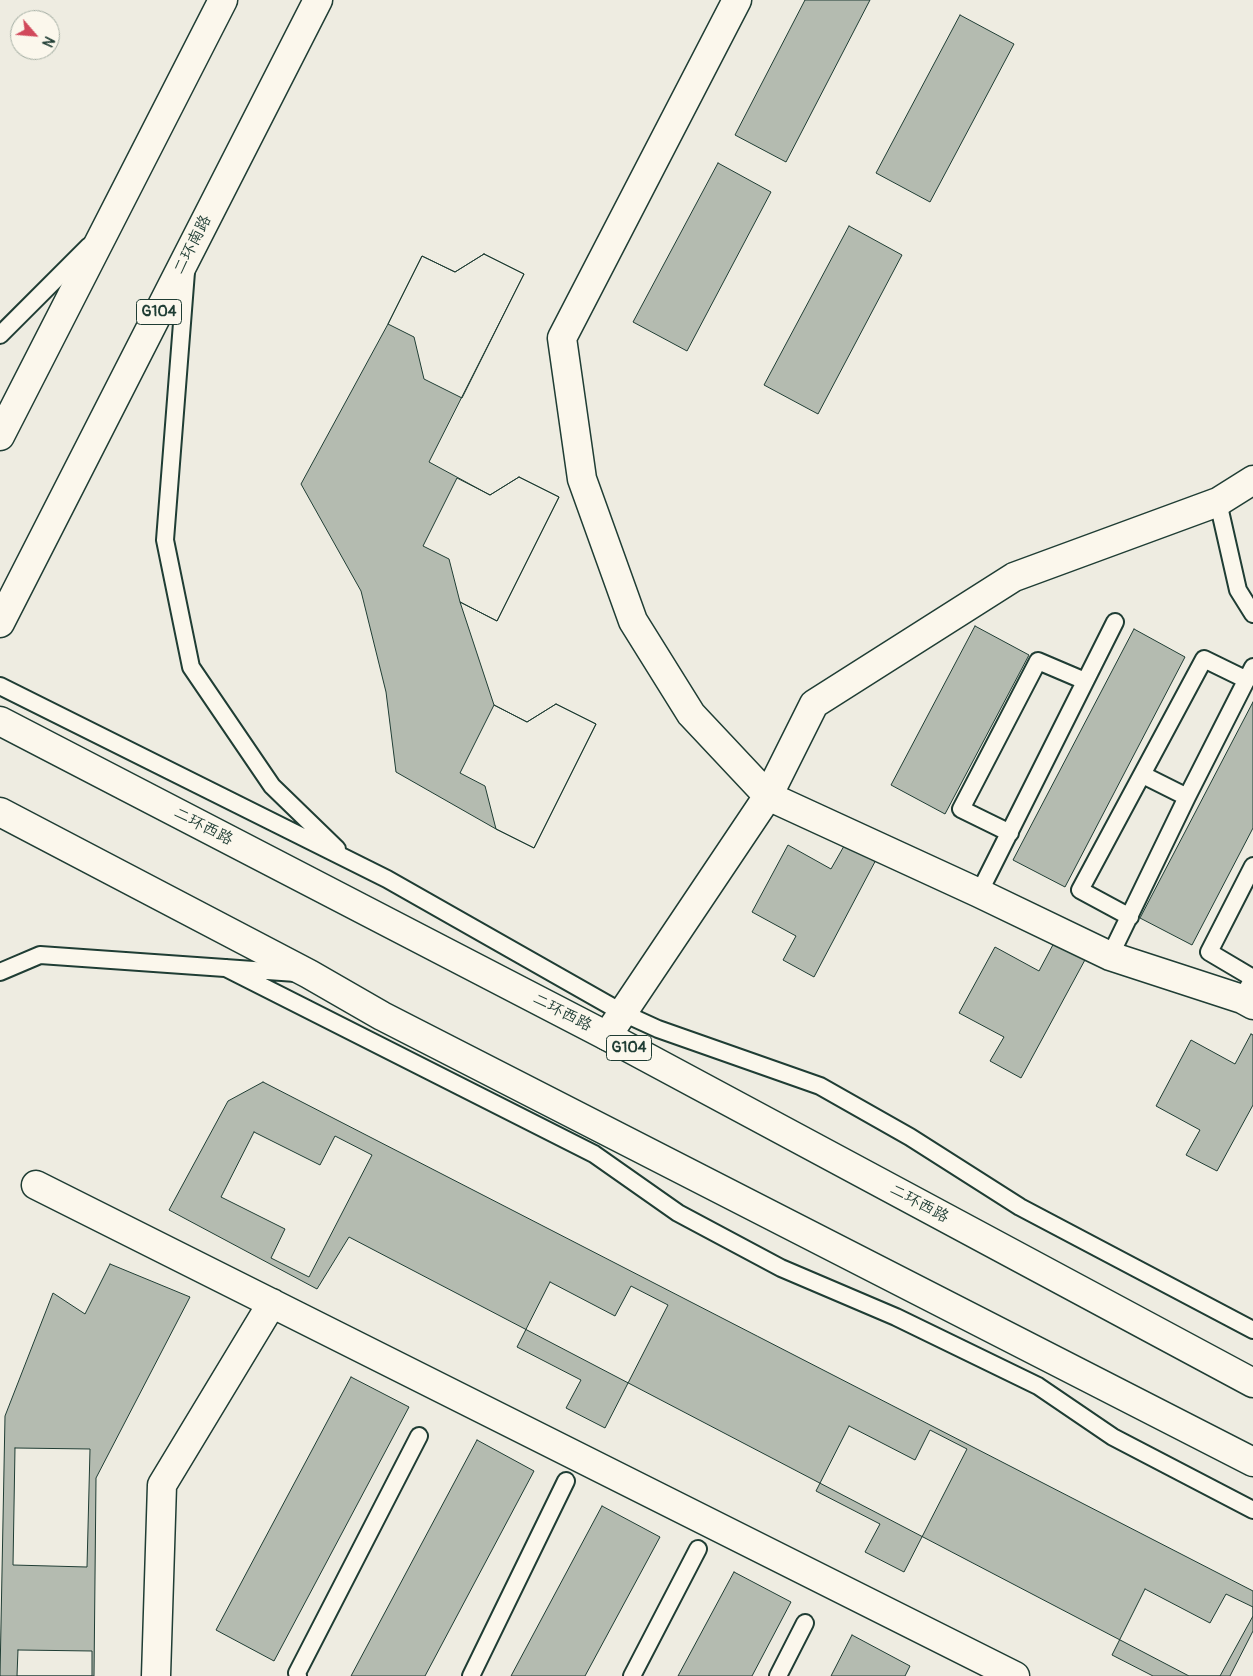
<!DOCTYPE html>
<meta charset="utf-8">
<style>
body{margin:0}
#map{position:relative;width:1253px;height:1676px;overflow:hidden;background:#eeece1;font-family:Pangolin,sans-serif}
canvas{display:block}
.north{position:absolute;left:10px;top:10px;width:50px;height:50px;box-sizing:border-box;background:#fbf7ec;border:1px solid #a3ada2;border-radius:50%;rotate:117deg;font-size:14px;font-weight:700;line-height:20px;text-align:center;color:#1f3d34}
.north::after{content:'';display:block;margin:auto;width:18px;height:22px;background:#d1495b;clip-path:polygon(50% 0,100% 100%,50% 72%,0 100%)}
</style>
<div id="map">
<canvas width="1253" height="1676"></canvas>
<div class="north">N</div>
</div>
<script>
const ctx = document.querySelector('canvas').getContext('2d');
ctx.lineJoin = 'round';
function paint(path, color) {
  ctx.fillStyle = color;
  ctx.fill(path, 'evenodd');
}
function toPath(rows) {
  const path = new Path2D();
  for (const r of rows) {
    path.moveTo(r[0], r[1]);
    for (let i = 2; i < r.length; i += 2) path.lineTo(r[i], r[i + 1]);
  }
  return path;
}
function trace(path, color, width, dash) {
  ctx.strokeStyle = color;
  ctx.lineWidth = width;
  ctx.lineCap = dash ? 'butt' : 'round';
  ctx.setLineDash(dash || []);
  ctx.stroke(path);
}
function write(font, color, halo, rows, align = 'center') {
  ctx.font = font + ' Pangolin,"LXGW WenKai TC",sans-serif';
  ctx.lineWidth = 4;
  ctx.setLineDash([]);
  ctx.textBaseline = 'middle';
  ctx.strokeStyle = halo;
  ctx.fillStyle = color;
  for (const [text, x, y, turn = 0] of rows) {
    ctx.save();
    ctx.translate(x, y);
    ctx.rotate((+turn || 0) * Math.PI / 180);
    ctx.textAlign = isNaN(turn) ? turn : align;
    if (halo) ctx.strokeText(text, 0, 0);
    ctx.fillText(text, 0, 0);
    ctx.restore();
  }
}
const building = toPath([
 [805,0,870,0,786,162,735,135,805,0],
 [960,15,1014,44,930,202,876,173,960,15],
 [718,163,771,192,687,351,633,322,718,163],
 [849,226,902,255,818,414,764,385,849,226],
 [484,254,524,274,462,398,424,379,414,337,388,324,422,256,455,272,484,254],
 [484,254,524,274,429,462,490,495,519,477,559,497,497,621,460,602,494,705,527,722,556,704,596,724,534,848,496,829,396,772,386,692,361,591,301,484,388,324,422,256,455,272,484,254],
 [519,477,559,497,497,621,460,602,449,559,423,546,457,478,490,495,519,477],
 [975,626,1029,655,945,814,891,785,975,626],
 [1134,629,1185,657,1065,887,1013,860,1134,629],
 [1253,702,1253,828,1192,945,1140,918,1253,702],
 [556,704,596,724,534,848,496,829,485,786,460,773,494,705,527,722,556,704],
 [848,839,878,856,814,977,783,960,796,936,752,912,788,845,831,869,848,839],
 [1055,941,1086,958,1021,1078,990,1061,1004,1037,959,1013,995,947,1039,971,1055,941],
 [1251,1034,1253,1035,1253,1105,1217,1171,1186,1155,1200,1130,1156,1106,1191,1040,1235,1064,1251,1034],
 [263,1082,1253,1591,1253,1616,1220,1676,1189,1676,349,1237,317,1289,169,1210,228,1101,263,1082],
 [254,1132,320,1165,335,1136,372,1155,309,1277,271,1258,285,1229,221,1197,254,1132],
 [110,1264,190,1297,96,1478,94,1676,0,1676,5,1416,53,1293,85,1314,110,1264],
 [550,1282,615,1316,631,1286,668,1305,605,1428,566,1408,581,1380,517,1347,550,1282],
 [351,1377,409,1407,274,1661,216,1630,351,1377],
 [849,1426,915,1460,930,1430,967,1449,904,1572,865,1552,880,1524,816,1491,849,1426],
 [477,1440,534,1471,425,1676,351,1676,477,1440],
 [15,1448,90,1449,87,1567,13,1565,15,1448],
 [602,1506,660,1537,585,1676,511,1676,602,1506],
 [734,1572,791,1602,752,1676,678,1676,734,1572],
 [1145,1589,1210,1623,1226,1594,1253,1607,1253,1631,1230,1676,1153,1676,1112,1655,1145,1589],
 [852,1635,910,1666,905,1676,831,1676,852,1635],
 [18,1650,92,1651,92,1676,17,1676,18,1650]
]);
paint(building, '#b4bbb0');
trace(building, '#1f3d34', 1);
const lane = toPath([
 [186,272,165,540,191,667,272,786,337,849],
 [0,335,89,246],
 [1218,502,1238,590,1253,614],
 [0,686,387,879,623,1013,658,1029,820,1086,910,1137,1020,1207,1253,1330],
 [1143,775,1187,797],
 [1010,833,961,809,1038,661,1085,681],
 [979,893,1115,622],
 [1130,917,1080,890,1204,659,1247,680],
 [1110,956,1187,797,1253,667],
 [226,968,594,1154,678,1213,781,1268,896,1317,1038,1386,1113,1437,1253,1510],
 [0,972,40,955,296,973],
 [1242,999,1253,978,1209,952,1253,866],
 [298,1676,297,1673,419,1436],
 [471,1676,566,1481],
 [632,1676,698,1549],
 [778,1676,805,1623]
]);
const street = toPath([
 [737,0,562,338,582,479,633,621,691,714,768,796,979,893,1110,956,1242,999,1253,1005],
 [607,1036,768,796,814,704,1014,577,1218,502,1253,480],
 [36,1185,1015,1676],
 [156,1676,162,1485,272,1303]
]);
const primary = toPath([
 [0,436,223,0],
 [0,623,318,0]
]);
const highway = toPath([
 [0,721,607,1036,1253,1383],
 [0,812,309,974,382,1016,1253,1462]
]);
trace(lane, '#1f3d34', 20);
trace(street, '#1f3d34', 31);
trace(primary, '#1f3d34', 31);
trace(highway, '#1f3d34', 31);
trace(lane, '#fbf7ec', 16);
trace(street, '#fbf7ec', 28);
trace(primary, '#fbf7ec', 28);
trace(highway, '#fbf7ec', 28);
for (const [x, y, w] of [
 [159,312,45],
 [629,1048,45]
]) {
  const box = new Path2D();
  box.roundRect(x - w / 2, y - 12.5, w, 25, 4);
  ctx.fillStyle = '#fbf7ec';
  ctx.fill(box);
  trace(box, '#1f3d34', 1);
}
write('bold 15px', '#1f3d34', null, [
 ["G104",159,312],
 ["G104",629,1048]
]);
write('16px', '#1f3d34', '#fbf7ec', [
 ["二环南路",193,245,-63],
 ["二环西路",203,827,27],
 ["二环西路",562,1013,27],
 ["二环西路",919,1204,28]
]);
</script>
